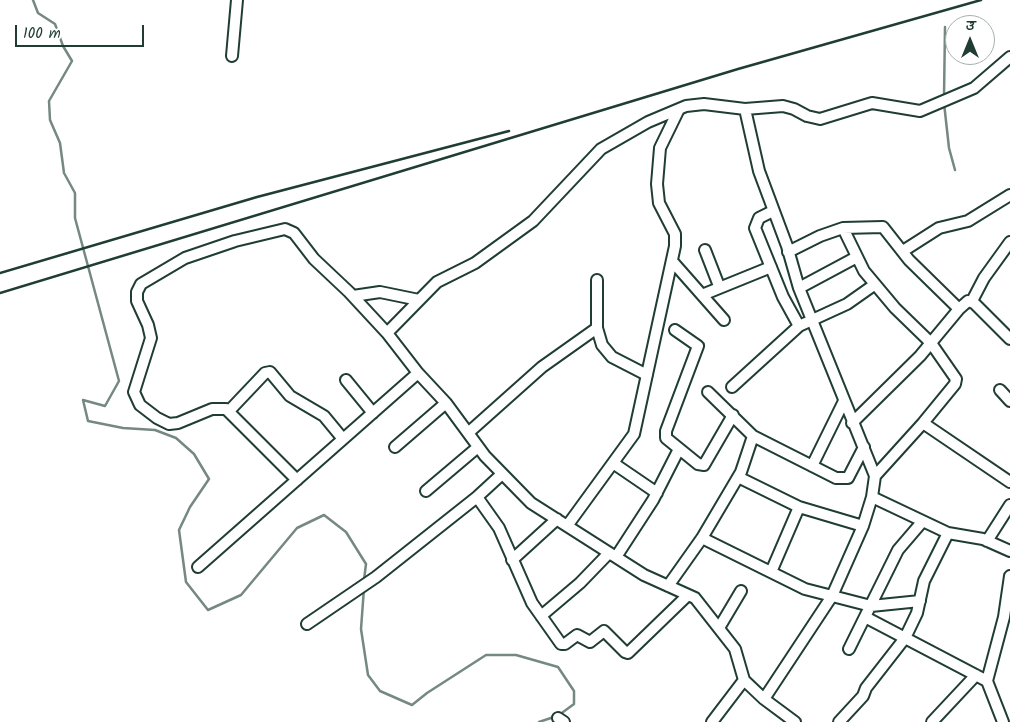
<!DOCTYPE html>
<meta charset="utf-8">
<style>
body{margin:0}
#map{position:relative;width:1010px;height:722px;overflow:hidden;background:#fff;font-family:Kalam,"Playpen Sans Deva",sans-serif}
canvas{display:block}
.north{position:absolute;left:945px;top:15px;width:50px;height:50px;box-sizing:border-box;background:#fff;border:1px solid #a5b1ae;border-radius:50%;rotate:0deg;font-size:14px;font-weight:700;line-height:20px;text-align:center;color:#1f3d34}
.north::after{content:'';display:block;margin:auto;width:18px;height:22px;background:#1f3d34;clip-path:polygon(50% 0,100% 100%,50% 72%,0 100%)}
.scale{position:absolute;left:15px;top:25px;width:129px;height:22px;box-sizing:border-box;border:2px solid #1f3d34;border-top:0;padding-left:6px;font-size:15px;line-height:18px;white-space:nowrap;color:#1f3d34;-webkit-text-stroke:4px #fff;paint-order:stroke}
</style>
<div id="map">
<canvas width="1010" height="722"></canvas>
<div class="north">उ</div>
<div class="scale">100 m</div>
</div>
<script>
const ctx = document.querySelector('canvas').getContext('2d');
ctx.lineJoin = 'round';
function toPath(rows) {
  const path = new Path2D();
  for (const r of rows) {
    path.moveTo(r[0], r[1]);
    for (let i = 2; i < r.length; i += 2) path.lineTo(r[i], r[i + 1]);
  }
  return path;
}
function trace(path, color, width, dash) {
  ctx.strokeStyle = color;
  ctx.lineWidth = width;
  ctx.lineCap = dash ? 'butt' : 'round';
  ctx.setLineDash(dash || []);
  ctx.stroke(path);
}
trace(toPath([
 [33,0,38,13,55,24,63,46,72,61,49,101,50,120,60,143,64,173,75,193,75,218,119,381,105,406,83,400,88,421,123,428,155,430,176,438,194,454,209,479,190,507,179,530,186,582,208,610,241,595,297,528,324,515,346,532,366,564,364,580],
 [944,97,945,27],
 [944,103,949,148,955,170],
 [364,588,361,629,368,675,380,691,412,705,427,693,486,655,516,655,558,667,574,691,574,704,559,715],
 [539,722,554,717]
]), '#758883', 2.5);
const street = toPath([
 [232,56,237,0],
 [745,109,759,171,787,246,799,288,875,476,872,497,863,526,832,596,764,699],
 [773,211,759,218,755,228,783,297,799,326],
 [843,228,864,271,895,308,931,343,956,379,955,384,923,423,875,476],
 [705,250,719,286],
 [903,251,939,228,968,221,1010,195],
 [788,252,820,236,843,228,883,227,909,260,959,309],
 [672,261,724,320],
 [597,280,597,328,602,345,612,357,647,375],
 [799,288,855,258],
 [702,295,771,267],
 [353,296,380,292,419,300],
 [972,301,984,278,1010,242],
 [675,330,698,346,666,431,666,438,698,464,704,465,733,415],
 [387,333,437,282,475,263,533,221,601,149,648,122,686,106,704,104,745,109,783,106,794,109,807,116,820,119,872,103,920,111,974,88,1010,57],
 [346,380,373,413],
 [732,387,799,326,847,304,874,285],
 [1000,390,1010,401],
 [708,392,753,436,836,478,848,478,864,447],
 [229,411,265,373,270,372,290,396,324,416,343,439],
 [852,423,920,356,959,309,968,301,974,303,1010,339],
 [923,423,1010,482],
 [468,433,542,367,597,328],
 [395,447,446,403],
 [613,463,657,493],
 [812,466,844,401],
 [738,477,799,507,863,526],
 [297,480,226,409,212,409,178,423,169,424,157,418,140,405,134,392,151,338,148,325,137,301,137,292,141,284,185,258,235,241,285,229,294,233,314,259,349,292,387,333,418,373,446,403,485,456,531,503,644,575,695,598,735,649,744,680,764,699,795,722],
 [426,491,478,447],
 [477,497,499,528,532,603,561,644,565,644,577,635,590,642,604,631,625,652,628,653,688,595],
 [872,497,948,533,983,539,1010,551],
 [567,526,634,434,675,246,675,234,659,203,657,184,660,148,679,109],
 [702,538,805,589,871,606,920,601],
 [987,541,1010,505],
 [616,557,653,500,679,449],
 [512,560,557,519],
 [198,567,418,373],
 [771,572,799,507],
 [668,586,702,538,741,472,753,436],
 [541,616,580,583,609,553],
 [865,617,987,681],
 [307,624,376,577,477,497,502,474],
 [719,628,741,591],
 [849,649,898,550,922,522],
 [558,718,564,722],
 [712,722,744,680],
 [839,722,863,696,866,688,905,638,917,613,924,581,948,533],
 [932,722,976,675],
 [1003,722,987,681,1004,617,1010,576]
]);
trace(street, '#1f3d34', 14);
trace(street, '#fff', 10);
trace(toPath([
 [0,273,257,197,509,131],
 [0,293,738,69,981,0]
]), '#1f3d34', 2.5);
</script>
